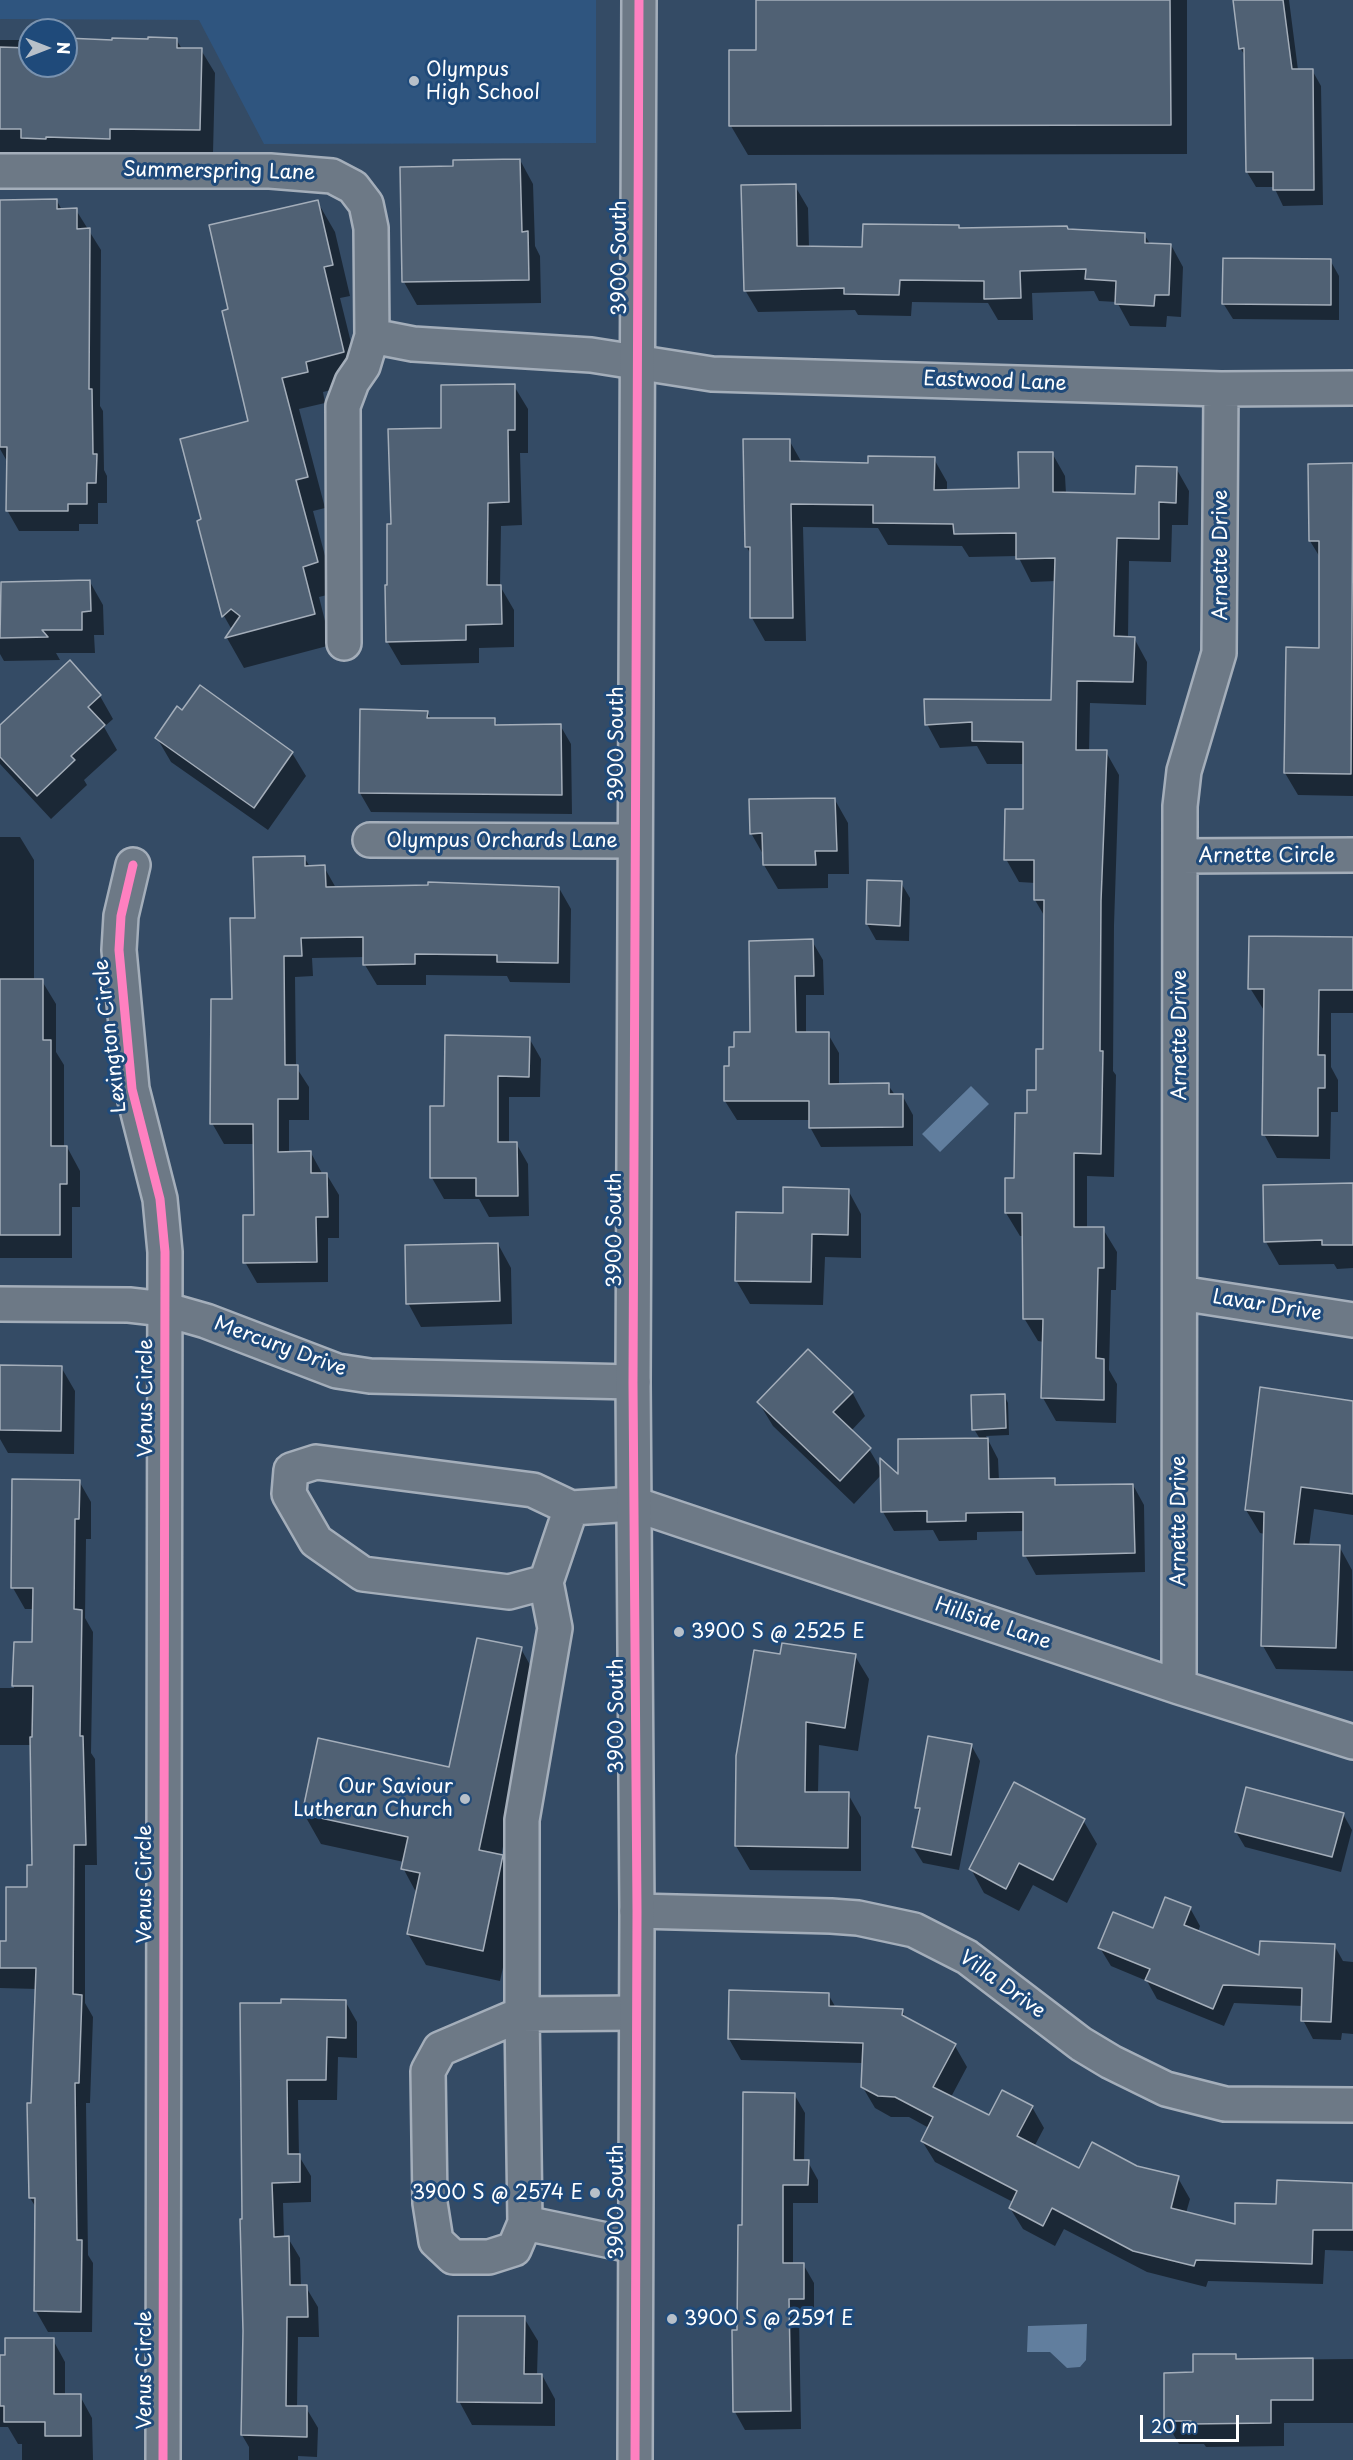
<!DOCTYPE html>
<style>
body{margin:0}
#map{position:relative;width:1353px;height:2460px;overflow:hidden;background:#344b65;font-family:"Playpen Sans",sans-serif}
canvas{display:block}
.north{position:absolute;left:18px;top:18px;width:60px;height:60px;box-sizing:border-box;background:#1f4a7a;border:2px solid #7992af;border-radius:50%;rotate:90deg;font-size:16px;font-weight:700;line-height:24px;text-align:center;color:#fff}
.north::after{content:'';display:block;margin:auto;width:21px;height:27px;background:#b8c0c9;clip-path:polygon(50% 0,100% 100%,50% 72%,0 100%)}
.scale{position:absolute;left:1140px;top:2415px;width:99px;height:27px;box-sizing:border-box;border:3px solid #fff;border-top:0;padding-left:8px;font-size:18px;line-height:21px;white-space:nowrap;color:#fff;-webkit-text-stroke:4px #1f4a7a;paint-order:stroke}
</style>
<div id="map">
<canvas width="1353" height="2460"></canvas>
<div class="north">N</div>
<div class="scale">20 m</div>
</div>
<script>
const ctx = document.querySelector('canvas').getContext('2d');
ctx.lineJoin = 'round';
function paint(path, color) {
  ctx.fillStyle = color;
  ctx.fill(path, 'evenodd');
}
function toPath(rows) {
  const path = new Path2D();
  for (const r of rows) {
    path.moveTo(r[0], r[1]);
    for (let i = 2; i < r.length; i += 2) path.lineTo(r[i], r[i + 1]);
  }
  return path;
}
function trace(path, color, width, dash) {
  ctx.strokeStyle = color;
  ctx.lineWidth = width;
  ctx.lineCap = dash ? 'butt' : 'round';
  ctx.setLineDash(dash || []);
  ctx.stroke(path);
}
function write(font, color, halo, rows, align = 'center') {
  ctx.font = font + ' "Playpen Sans",sans-serif';
  ctx.lineWidth = 6;
  ctx.setLineDash([]);
  ctx.textBaseline = 'middle';
  ctx.strokeStyle = halo;
  ctx.fillStyle = color;
  for (const [text, x, y, turn = 0] of rows) {
    ctx.save();
    ctx.translate(x, y);
    ctx.rotate((+turn || 0) * Math.PI / 180);
    ctx.textAlign = isNaN(turn) ? turn : align;
    if (halo) ctx.strokeText(text, 0, 0);
    ctx.fillText(text, 0, 0);
    ctx.restore();
  }
}
paint(toPath([
 [0,0,596,0,596,143,264,144,199,20,0,19]
]), '#2f557f');
paint(toPath([
 [971,1086,989,1104,940,1152,922,1134],
 [1087,2324,1086,2360,1080,2367,1067,2368,1050,2352,1027,2352,1028,2326]
]), '#617e9e');
paint(toPath([
 [758,0,1187,0,1187,154,748,155,731,126,758,52],
 [1235,0,1289,0,1298,70,1312,70,1321,86,1323,205,1283,206,1274,187,1256,187,1247,172,1246,57,1240,48],
 [176,39,182,49,201,50,215,73,213,153,123,152,123,162,0,162,0,40,30,40,30,66,66,66,66,41],
 [520,160,533,184,535,246,540,256,541,303,417,305,404,282,402,168,455,167],
 [795,186,808,208,809,247,864,249,960,230,1144,234,1150,244,1171,245,1183,267,1181,317,1167,316,1166,327,1130,326,1117,302,1099,301,1094,291,1032,293,1033,320,998,320,988,303,912,302,911,316,858,315,855,310,758,312,745,290],
 [57,201,62,210,76,210,101,250,100,406,103,411,104,470,107,476,107,503,98,503,98,524,79,524,79,531,19,531,7,510,8,463,0,449,0,297],
 [317,201,335,232,350,296,340,298,361,383,323,392,325,403,299,409,325,508,313,511,335,593,319,597,331,645,244,668,227,638,232,630,224,616,198,522,203,520,249,422,230,310],
 [1330,260,1339,276,1339,320,1233,319,1223,303],
 [514,386,528,409,528,453,520,453,522,525,501,526,500,586,514,610,514,647,479,648,479,663,401,665,387,641,392,526,443,430],
 [789,440,802,463,869,464,934,459,947,482,947,491,1020,490,1052,453,1065,476,1066,494,1137,495,1176,468,1189,491,1188,525,1172,525,1171,562,1129,561,1128,638,1134,638,1147,662,1146,705,1090,703,1089,752,1106,752,1119,775,1114,925,1113,1071,1116,1075,1114,1177,1087,1176,1087,1229,1103,1229,1117,1252,1116,1290,1111,1290,1109,1370,1117,1384,1116,1423,1056,1421,1043,1398,1044,1342,1038,1341,1024,1318,1024,1236,1020,1236,1006,1213,1029,1115,1037,1091,1045,1051,1045,917,1035,900,1036,883,1019,882,1006,859,1024,811,1025,764,987,764,977,746,940,748,927,724,1052,702,1056,581,1031,582,1018,556,969,557,962,546,888,545,878,528,803,527,806,641,765,641,752,618,752,556,746,546],
 [1310,465,1353,465,1353,796,1298,795,1285,773,1321,649,1321,559,1310,541],
 [90,582,103,605,104,635,94,635,95,653,56,653,60,660,4,661,0,654,0,615],
 [100,696,113,719,104,727,117,750,84,780,87,785,51,819,0,764,0,727],
 [362,711,427,712,431,719,494,720,498,726,560,725,571,744,572,814,371,812,360,793],
 [157,738,292,753,306,776,268,830,171,762],
 [835,800,848,823,849,874,828,874,828,888,778,889,764,865,764,856,751,833],
 [0,837,20,837,34,860,34,981,42,981,56,1004,56,1052,64,1065,64,1147,67,1147,80,1171,80,1207,72,1207,72,1258,0,1258],
 [304,857,310,867,324,867,336,888,559,888,571,909,570,983,510,982,507,976,426,975,426,985,377,985,365,965,365,957,312,958,313,976,295,977,296,1067,309,1087,309,1120,289,1120,289,1153,311,1153,323,1175,327,1175,339,1195,339,1238,328,1238,328,1282,257,1283,245,1262,256,1217,255,1144,224,1144,212,1123,234,1001,256,919],
 [901,883,910,898,909,941,876,940,867,924],
 [1353,938,1353,1013,1331,1013,1331,1067,1338,1080,1338,1112,1331,1112,1330,1159,1277,1158,1264,1134,1265,1012,1250,988],
 [812,941,823,960,824,995,806,995,806,1033,828,1034,839,1053,839,1085,888,1085,895,1095,902,1095,913,1115,913,1146,821,1147,810,1127,810,1120,737,1120,725,1101,725,1067,730,1067,735,1049,752,1033],
 [529,1038,541,1059,540,1097,509,1097,509,1143,516,1143,528,1164,529,1216,489,1217,479,1199,444,1199,432,1178,431,1108,445,1108],
 [1353,1185,1353,1268,1337,1269,1334,1264,1279,1265,1266,1242],
 [848,1190,861,1214,861,1258,825,1257,823,1305,750,1304,736,1280,785,1215],
 [498,1244,511,1268,512,1324,421,1327,408,1303],
 [0,1366,61,1367,75,1391,74,1454,8,1453,0,1439],
 [852,1392,865,1416,851,1431,869,1449,882,1471,899,1478,980,1439,974,1429,1004,1395,1008,1403,1009,1435,986,1436,998,1459,999,1481,1054,1479,1058,1487,1133,1485,1144,1505,1145,1572,1036,1575,1025,1555,1024,1531,977,1532,977,1540,939,1541,933,1530,894,1531,883,1512,882,1474,854,1504,773,1426,759,1403],
 [1353,1402,1353,1515,1314,1509,1309,1546,1339,1546,1352,1570,1353,1671,1276,1669,1263,1646,1265,1534,1260,1533,1246,1510],
 [79,1481,91,1502,91,1539,86,1539,85,1618,93,1632,91,1753,95,1759,97,1865,85,1865,85,2003,93,2017,90,2103,86,2103,88,2255,93,2263,92,2332,48,2332,36,2311,37,2209,30,2198,29,2104,32,2104,37,1989,0,1988,0,1943,8,1943,29,1889,33,1867,32,1745,0,1745,0,1688,14,1688,15,1643,34,1644,34,1609,25,1609,13,1588],
 [521,1649,538,1679,501,1856,520,1890,500,1981,426,1965,408,1934,417,1894,403,1868,404,1862,321,1844,304,1814,450,1768],
 [781,1656,855,1656,869,1679,858,1751,819,1745,818,1793,848,1794,861,1817,861,1871,750,1870,736,1846,737,1756],
 [971,1745,980,1761,959,1870,923,1863,913,1847,920,1813,917,1807],
 [1343,1814,1352,1830,1341,1872,1245,1847,1236,1832],
 [1083,1820,1097,1844,1067,1903,1033,1885,1019,1911,984,1893,971,1869],
 [1190,1908,1200,1926,1198,1932,1260,1957,1334,1945,1343,1961,1353,1962,1353,2034,1342,2033,1341,2040,1313,2039,1303,2020,1303,2006,1234,2003,1224,2026,1157,1999,1147,1981,1111,1966,1100,1948,1154,1930],
 [828,1994,836,2008,902,2011,907,2019,955,2046,967,2067,951,2097,990,2117,1032,2107,1044,2128,1034,2147,1080,2170,1137,2167,1178,2178,1190,2199,1186,2213,1236,2226,1277,2206,1278,2182,1353,2183,1353,2251,1325,2250,1323,2284,1208,2281,1206,2287,1147,2272,1064,2229,1055,2246,1023,2229,1010,2208,1013,2202,935,2162,922,2141,929,2128,909,2117,891,2117,875,2108,862,2086,863,2063,741,2060,729,2039],
 [345,2001,357,2022,357,2058,338,2057,337,2100,298,2100,299,2156,311,2176,311,2202,283,2203,284,2238,288,2238,300,2258,301,2287,306,2287,318,2307,319,2337,298,2337,297,2408,306,2408,318,2428,317,2457,298,2456,298,2460,249,2460,249,2447,242,2435,244,2221,283,2004],
 [794,2094,805,2113,804,2162,808,2162,818,2180,818,2203,793,2203,793,2264,803,2264,814,2283,814,2317,799,2317,801,2429,745,2430,735,2412,743,2227],
 [524,2318,538,2341,537,2375,542,2375,555,2399,555,2426,472,2425,459,2401],
 [53,2340,65,2362,65,2396,80,2396,92,2418,93,2460,22,2460,22,2444,18,2444,8,2427,0,2427,0,2357,6,2356],
 [1235,2355,1238,2360,1353,2359,1353,2423,1284,2423,1284,2446,1206,2447,1204,2444,1179,2444,1165,2420,1195,2374]
]), '#0007');
const building = toPath([
 [756,0,1170,0,1171,125,729,126,729,50,756,50,756,0],
 [1233,0,1283,0,1292,69,1313,69,1314,190,1273,190,1273,172,1246,172,1244,48,1239,49,1233,0],
 [148,37,177,38,177,48,202,48,200,130,110,129,110,139,46,137,46,139,21,138,21,129,0,129,0,47,30,48,30,66,66,66,66,38,112,40,112,38,148,39,148,37],
 [520,159,522,232,528,231,529,280,402,282,400,167,453,166,453,160,520,159],
 [796,184,797,246,862,247,863,224,959,225,959,228,1067,226,1068,229,1145,233,1145,243,1171,244,1169,295,1155,295,1154,306,1115,304,1116,281,1085,279,1086,269,1020,271,1021,298,984,299,984,281,900,280,899,295,844,294,844,288,744,291,741,185,796,184],
 [57,199,57,209,77,208,77,229,90,228,89,389,92,389,93,454,97,454,96,483,87,483,87,504,68,504,68,511,6,511,7,447,0,447,0,200,57,199],
 [318,200,333,265,324,267,344,352,306,362,308,372,282,378,308,477,296,480,318,562,303,567,315,614,225,638,240,616,231,609,222,617,197,521,201,519,180,439,248,421,222,311,228,309,209,225,318,200],
 [1223,258,1331,259,1331,305,1222,304,1223,258],
 [515,384,515,430,508,430,509,502,488,503,487,585,501,585,502,624,466,625,466,640,386,642,385,585,387,585,387,524,391,524,388,429,441,428,441,385,515,384],
 [743,439,790,439,790,461,868,463,868,456,935,457,934,490,1019,488,1018,452,1053,452,1053,492,1135,494,1136,466,1177,467,1176,503,1159,502,1159,539,1117,538,1114,636,1135,637,1133,682,1077,681,1076,750,1107,750,1101,901,1100,1051,1103,1051,1101,1154,1074,1153,1074,1227,1104,1227,1104,1268,1098,1268,1096,1358,1104,1359,1104,1400,1041,1398,1043,1319,1023,1319,1022,1213,1005,1213,1005,1178,1014,1178,1015,1113,1027,1113,1027,1090,1036,1090,1036,1049,1043,1049,1044,900,1034,900,1034,860,1004,860,1005,809,1023,809,1023,742,972,741,972,722,925,725,924,699,1051,700,1055,558,1016,559,1016,533,954,534,953,524,873,523,873,505,791,504,793,618,750,618,750,547,745,547,743,439],
 [1353,463,1351,774,1284,773,1286,647,1319,648,1319,541,1309,541,1308,464,1353,463],
 [90,580,91,611,82,612,82,630,42,630,48,637,0,638,1,582,90,580],
 [70,660,101,695,88,707,105,725,71,756,75,760,37,796,0,757,0,725,70,660],
 [200,685,293,752,254,808,155,738,177,706,182,710,200,685],
 [360,709,428,711,427,718,495,718,495,725,561,724,562,795,359,793,360,709],
 [835,798,837,851,815,851,816,865,763,865,762,833,750,834,749,799,835,798],
 [305,856,305,866,325,865,326,887,428,885,428,882,559,887,558,963,497,962,497,955,415,954,415,964,363,965,363,937,301,938,302,956,284,956,285,1065,298,1065,298,1099,278,1099,278,1152,311,1151,311,1173,327,1173,328,1217,316,1217,317,1262,243,1263,243,1215,254,1215,253,1124,210,1124,211,999,232,999,230,918,255,918,253,857,305,856],
 [867,880,902,881,900,926,866,924,867,880],
 [1249,936,1353,937,1353,990,1319,990,1318,1055,1325,1055,1325,1088,1318,1088,1318,1136,1262,1135,1264,989,1248,989,1249,936],
 [813,939,814,976,795,976,796,1032,829,1032,829,1084,889,1083,889,1094,903,1094,903,1127,809,1128,809,1101,724,1101,724,1066,729,1066,729,1047,734,1047,734,1032,750,1032,749,941,813,939],
 [0,979,43,979,43,1040,51,1040,51,1146,67,1146,67,1184,60,1184,60,1235,0,1235,0,979],
 [445,1035,530,1037,529,1077,498,1076,498,1142,517,1142,518,1196,476,1196,476,1178,430,1178,430,1106,444,1106,445,1035],
 [1353,1183,1353,1245,1322,1245,1322,1240,1264,1242,1263,1185,1353,1183],
 [783,1187,849,1189,848,1235,812,1234,811,1282,735,1281,736,1212,783,1213,783,1187],
 [498,1243,500,1301,406,1304,405,1245,498,1243],
 [808,1349,853,1392,833,1412,871,1448,840,1481,757,1402,808,1349],
 [0,1365,62,1366,61,1431,0,1430,0,1365],
 [1260,1387,1353,1401,1353,1494,1301,1487,1294,1544,1340,1545,1336,1648,1261,1646,1264,1512,1245,1510,1260,1387],
 [1005,1394,1006,1428,972,1430,971,1395,1005,1394],
 [988,1438,989,1479,1055,1478,1055,1485,1133,1484,1135,1553,1023,1556,1023,1512,966,1513,966,1521,927,1522,927,1511,881,1512,880,1458,898,1474,898,1439,988,1438],
 [12,1479,80,1480,79,1519,75,1519,74,1609,82,1610,80,1736,83,1736,86,1845,74,1845,73,1994,82,1995,79,2083,75,2083,77,2240,82,2240,81,2312,34,2311,35,2198,29,2198,27,2103,31,2103,36,1968,0,1968,0,1941,6,1941,6,1887,27,1887,27,1865,32,1865,30,1737,32,1737,33,1686,12,1686,14,1642,32,1642,33,1588,11,1588,12,1479],
 [477,1638,522,1647,479,1850,503,1855,483,1951,407,1934,420,1873,401,1869,408,1837,302,1814,318,1738,449,1767,477,1638],
 [782,1643,856,1654,845,1728,806,1722,805,1792,849,1792,848,1848,735,1846,736,1756,754,1650,780,1654,782,1643],
 [928,1736,972,1744,951,1855,912,1847,920,1808,915,1808,928,1736],
 [1014,1782,1085,1819,1053,1880,1019,1863,1006,1889,969,1869,1014,1782],
 [1246,1787,1344,1813,1332,1857,1235,1832,1246,1787],
 [1165,1897,1191,1907,1184,1925,1259,1955,1260,1941,1335,1944,1331,2022,1301,2021,1302,1988,1223,1985,1213,2009,1145,1980,1150,1969,1098,1948,1113,1912,1153,1928,1165,1897],
 [729,1990,829,1993,829,2006,903,2009,902,2015,956,2044,933,2087,989,2115,1002,2090,1033,2106,1017,2136,1079,2168,1092,2142,1137,2166,1179,2176,1171,2208,1235,2224,1235,2203,1276,2204,1277,2180,1353,2183,1353,2230,1313,2230,1312,2264,1196,2260,1194,2266,1133,2251,1052,2208,1043,2226,1009,2208,1017,2191,921,2141,933,2117,895,2097,878,2096,861,2087,863,2043,728,2039,729,1990],
 [281,1999,346,2000,346,2038,327,2037,326,2080,287,2080,288,2154,300,2154,300,2182,272,2183,274,2237,289,2236,290,2285,307,2285,308,2317,287,2317,286,2406,307,2406,307,2437,241,2435,243,2331,240,2219,242,2219,240,2003,281,2003,281,1999],
 [743,2092,795,2093,794,2160,809,2160,808,2185,783,2185,783,2263,804,2263,804,2299,789,2299,791,2411,733,2412,732,2330,737,2330,738,2225,742,2225,743,2092],
 [458,2316,525,2316,524,2374,542,2374,542,2403,457,2402,458,2316],
 [5,2338,54,2338,54,2394,81,2394,81,2436,45,2436,45,2422,4,2422,4,2406,0,2406,0,2355,5,2355,5,2338],
 [1193,2354,1236,2354,1236,2359,1313,2358,1313,2400,1271,2400,1271,2423,1191,2424,1191,2421,1164,2421,1164,2373,1193,2372,1193,2354]
]);
paint(building, '#506174');
trace(building, '#a4aeba', 1.5);
const minor = toPath([
 [0,171,270,171,332,176,353,187,366,204,371,228,372,336,363,366,352,382,343,406,344,643],
 [372,336,413,344,591,355,712,374,1221,389,1353,388],
 [370,840,634,841],
 [1180,856,1353,855],
 [133,865,121,916,119,950,132,1089,160,1199,165,1252,163,2460],
 [1180,1293,1353,1320],
 [0,1304,129,1305,164,1309,206,1321,337,1371,370,1376,633,1382],
 [571,1508,546,1582,555,1628,522,1820,522,2014,636,2013],
 [546,1582,509,1592,363,1574,316,1541,289,1494,291,1470,316,1462,533,1490,571,1508,634,1504,1179,1687,1353,1742],
 [1179,1687,1180,806,1184,771,1219,653,1221,389],
 [637,1911,831,1916,858,1918,914,1930,967,1957,1081,2044,1111,2062,1166,2089,1225,2104,1353,2105],
 [525,2223,514,2249,489,2257,453,2257,436,2241,430,2203,428,2071,440,2049,522,2014,525,2223,635,2246]
]);
const major = toPath([
 [635,2460,637,1911,633,1382,639,0]
]);
trace(minor, '#a4aeba', 38);
trace(major, '#a4aeba', 38);
trace(minor, '#6d7986', 33);
trace(major, '#6d7986', 33);
trace(toPath([
 [133,865,121,916,119,950,132,1089,160,1199,165,1252,163,2460],
 [635,2460,637,1911,633,1382,639,0]
]), '#ff80c0', 9);
for (const [x, y, r, color] of [
 [414,81,6,"#b8c0c9"],
 [679,1632,6,"#b8c0c9"],
 [465,1799,6,"#b8c0c9"],
 [595,2193,6,"#b8c0c9"],
 [672,2319,6,"#b8c0c9"]
]) {
  const dot = new Path2D();
  dot.arc(x, y, r, 0, 2 * Math.PI);
  ctx.fillStyle = color;
  ctx.fill(dot);
  trace(dot, '#1f4a7a', 2);
}
write('20px', '#fff', '#1f4a7a', [
 ["Olympus",426,70],
 ["High School",426,93],
 ["3900 S @ 2525 E",691,1632],
 ["Our Saviour",453,1787,"right"],
 ["Lutheran Church",453,1810,"right"],
 ["3900 S @ 2574 E",583,2193,"right"],
 ["3900 S @ 2591 E",684,2319]
], 'left');
write('20px', '#fff', '#1f4a7a', [
 ["Summerspring Lane",219,172,1],
 ["3900 South",620,258,-90],
 ["Eastwood Lane",995,382,2],
 ["Arnette Drive",1221,555,-90],
 ["3900 South",617,744,-90],
 ["Olympus Orchards Lane",502,841],
 ["Arnette Circle",1267,856],
 ["Arnette Drive",1180,1035,-90],
 ["Lexington Circle",111,1036,-97],
 ["3900 South",615,1230,-90],
 ["Lavar Drive",1267,1306,9],
 ["Mercury Drive",280,1347,20],
 ["Venus Circle",146,1398,-90],
 ["Arnette Drive",1179,1521,-90],
 ["Hillside Lane",993,1624,19],
 ["3900 South",617,1716,-90],
 ["Venus Circle",145,1884,-90],
 ["Villa Drive",1002,1985,36],
 ["3900 South",617,2202,-90],
 ["Venus Circle",145,2370,-90]
]);
</script>
